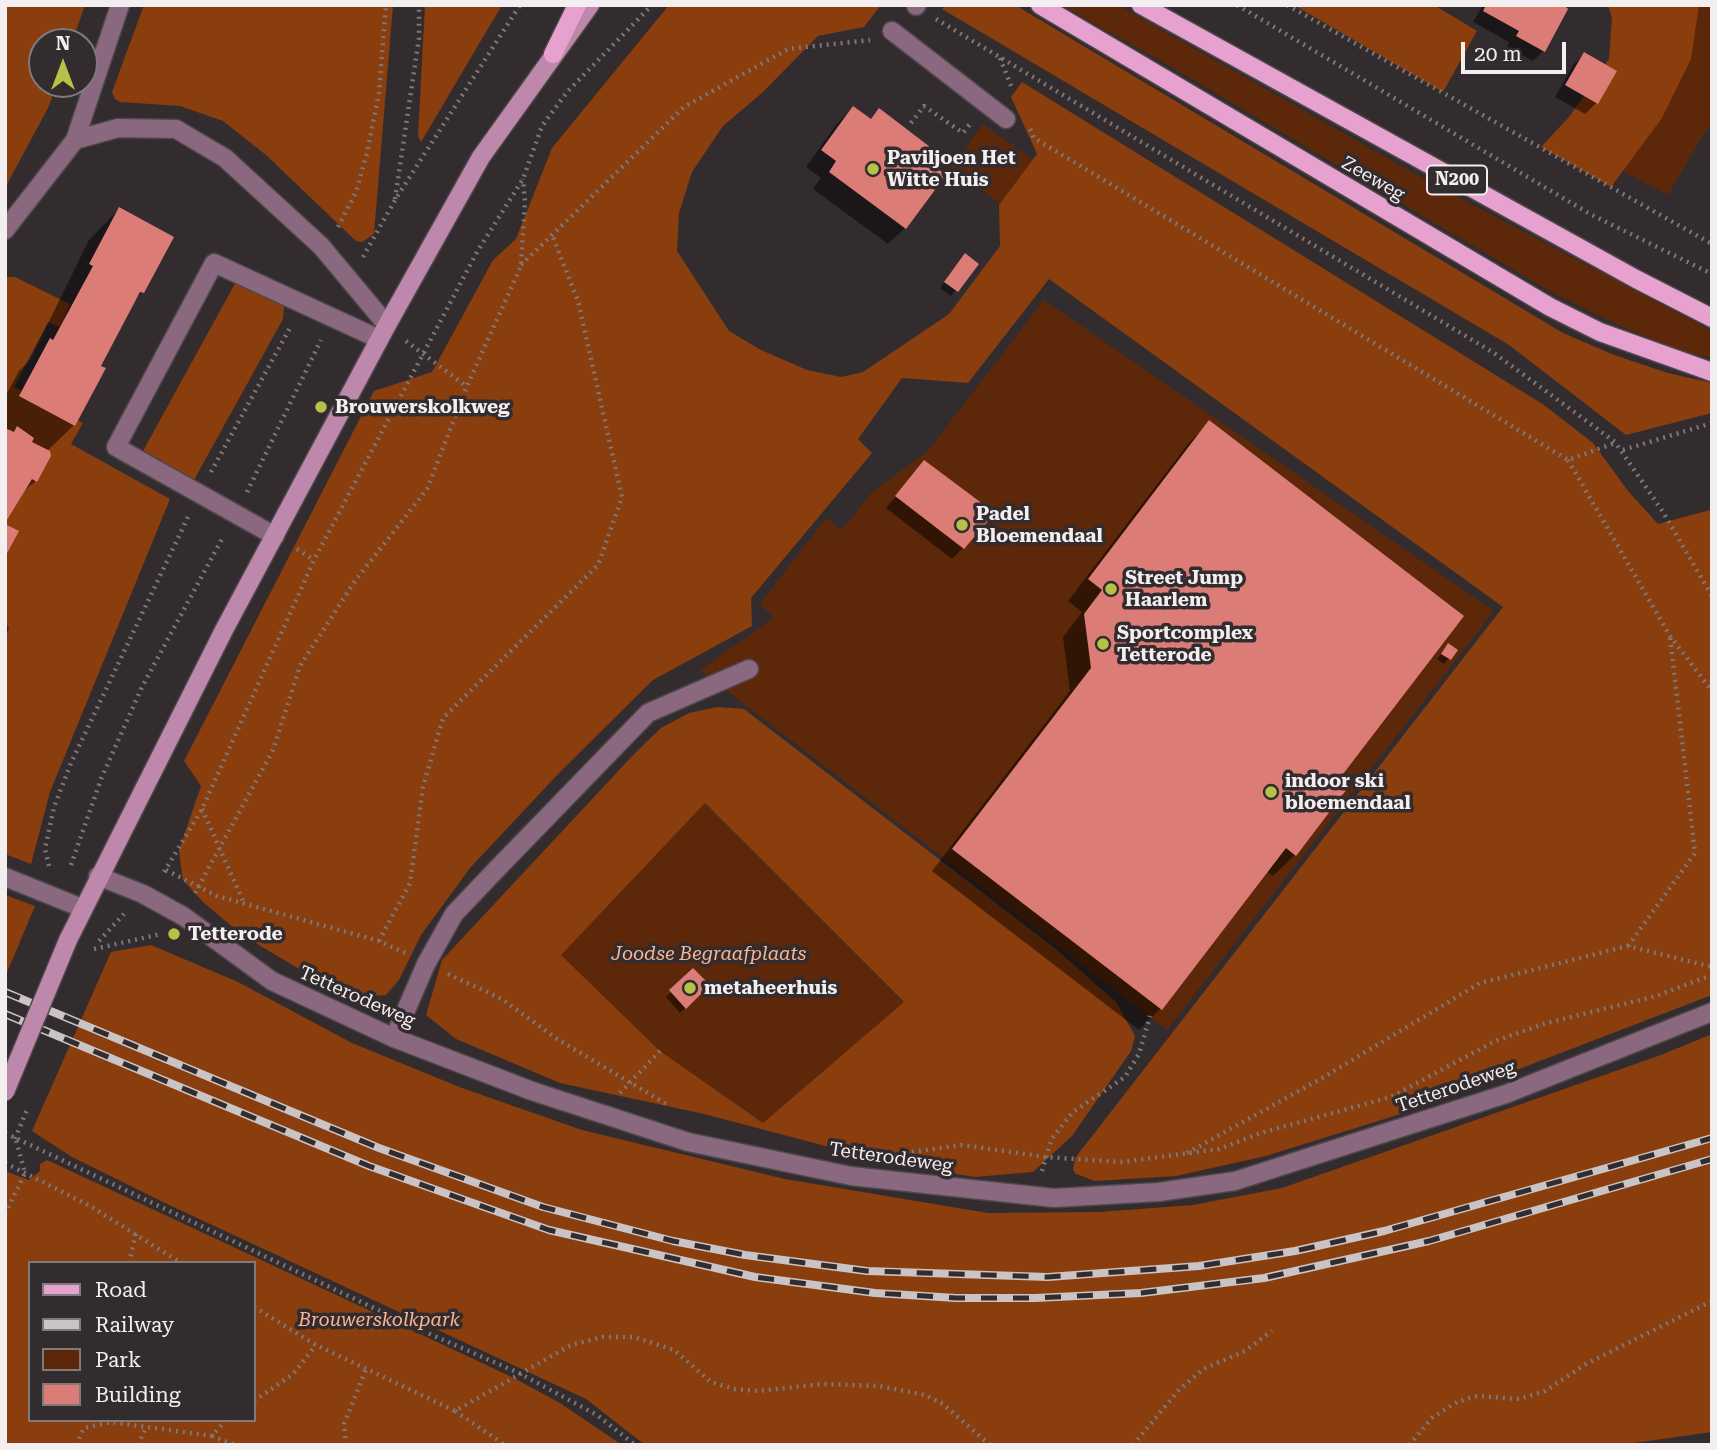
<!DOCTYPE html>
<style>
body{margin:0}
#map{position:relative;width:1717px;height:1450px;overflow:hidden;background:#332c2e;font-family:"Roboto Serif",serif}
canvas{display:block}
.frame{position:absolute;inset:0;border:7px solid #f3eeef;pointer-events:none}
.legend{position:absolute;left:28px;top:1261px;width:228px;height:161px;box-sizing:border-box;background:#332c2e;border:2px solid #807a7b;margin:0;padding:9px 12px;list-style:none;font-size:21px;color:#f3eeef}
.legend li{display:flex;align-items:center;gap:14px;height:35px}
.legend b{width:35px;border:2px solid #807a7b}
.north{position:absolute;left:28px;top:28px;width:70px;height:70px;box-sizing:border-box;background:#332c2e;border:2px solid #807a7b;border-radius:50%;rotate:0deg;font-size:19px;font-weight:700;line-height:28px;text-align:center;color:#f3eeef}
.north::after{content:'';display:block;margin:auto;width:24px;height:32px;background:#b8c147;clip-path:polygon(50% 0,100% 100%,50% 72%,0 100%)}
.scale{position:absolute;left:1461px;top:42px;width:105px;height:32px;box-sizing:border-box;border:4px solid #f3eeef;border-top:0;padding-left:9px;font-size:21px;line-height:24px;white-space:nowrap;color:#f3eeef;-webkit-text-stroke:5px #332c2e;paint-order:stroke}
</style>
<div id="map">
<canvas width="1717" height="1450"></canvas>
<div class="frame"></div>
<ul class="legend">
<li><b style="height:9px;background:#e6a1cf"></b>Road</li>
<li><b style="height:9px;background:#cac4c6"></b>Railway</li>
<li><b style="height:19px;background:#5c2809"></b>Park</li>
<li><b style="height:19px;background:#dc7c76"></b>Building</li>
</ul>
<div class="north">N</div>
<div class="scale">20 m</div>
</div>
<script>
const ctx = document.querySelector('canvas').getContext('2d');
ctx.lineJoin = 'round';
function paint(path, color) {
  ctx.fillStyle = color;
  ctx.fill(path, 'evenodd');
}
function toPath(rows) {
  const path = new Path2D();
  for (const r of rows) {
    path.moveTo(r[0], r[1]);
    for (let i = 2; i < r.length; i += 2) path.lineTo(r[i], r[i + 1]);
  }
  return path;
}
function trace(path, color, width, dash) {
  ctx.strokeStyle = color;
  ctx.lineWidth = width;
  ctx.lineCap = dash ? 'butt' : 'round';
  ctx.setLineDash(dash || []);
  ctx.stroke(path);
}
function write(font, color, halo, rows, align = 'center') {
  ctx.font = font + ' "Roboto Serif",serif';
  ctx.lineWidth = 7;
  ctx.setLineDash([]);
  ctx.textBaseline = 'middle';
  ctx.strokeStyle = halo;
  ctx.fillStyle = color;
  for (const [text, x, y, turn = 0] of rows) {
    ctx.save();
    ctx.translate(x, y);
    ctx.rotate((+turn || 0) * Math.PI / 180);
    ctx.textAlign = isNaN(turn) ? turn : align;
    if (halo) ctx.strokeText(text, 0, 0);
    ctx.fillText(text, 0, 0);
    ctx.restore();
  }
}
paint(toPath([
 [1061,5,1118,5,1433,184,1712,331,1712,358,1687,353,1622,327,1551,292,1168,65],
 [1659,5,1712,5,1712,120,1668,195,1582,150],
 [983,124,1045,169,1013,213,951,168],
 [1044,300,1494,611,1167,1030,700,670,774,618,760,604,826,518,842,530,872,492,927,452],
 [705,803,904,1003,763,1123,660,1051,560,954]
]), '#5c2809');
paint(toPath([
 [5,5,85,5,72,42,42,42,42,84,57,84,48,108,5,188],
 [144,5,393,5,374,234,362,242,356,241,266,155,223,121,180,106,120,102,115,99,112,92],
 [425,5,502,5,421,142,418,136],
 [669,5,881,5,864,27,818,36,762,93,723,126,692,172,679,213,677,251,729,331,761,350,807,370,841,377,863,372,949,314,1000,246,999,205,1037,154,1011,97,1022,82,1544,405,1593,443,1628,491,1658,524,1710,510,1712,995,1407,1112,1266,1156,1176,1176,1095,1181,1076,1174,1073,1170,1075,1158,1503,607,1049,279,968,383,902,378,858,439,872,453,751,598,752,626,653,680,560,772,470,868,421,935,399,980,386,995,364,997,338,992,242,935,203,902,183,880,181,867,179,850,201,786,184,761,374,391,432,372,493,260,516,239,552,148],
 [946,5,1015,5,1563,333,1614,355,1668,373,1712,383,1712,413,1626,435,1509,345,942,9],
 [1294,5,1434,5,1477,31,1443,92],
 [1608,5,1699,5,1691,59,1662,118,1611,187,1541,147,1569,117,1609,59,1612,18],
 [5,277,15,277,70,304,60,327,48,322,14,387,83,423,71,444,170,499,50,792,31,864,5,854,5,638,9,629,5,620],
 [237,280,284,304,283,319,194,480,143,451],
 [717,707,744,709,1057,950,1116,1002,1135,1036,1131,1051,1072,1136,1033,1172,975,1177,894,1164,704,1114,560,1083,456,1039,426,1015,442,960,635,753,661,728,689,713],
 [705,803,904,1002,763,1123,660,1051,561,955],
 [5,895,35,906,5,977],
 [151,945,238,982,352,1043,462,1088,582,1130,785,1179,988,1213,1099,1212,1193,1205,1282,1188,1661,1055,1712,1034,1712,1432,1620,1445,645,1445,586,1399,165,1203,72,1157,32,1131,111,952],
 [47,1160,512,1377,560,1403,622,1445,5,1445,5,1171,29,1180,40,1171,40,1164],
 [30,1263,254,1263,254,1420,30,1420]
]), '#8a3d0d');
paint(toPath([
 [1483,5,1562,5,1543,51,1533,61,1507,47,1509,42,1473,22],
 [1584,54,1596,103,1585,114,1555,97,1573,65],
 [853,108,869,120,879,111,905,228,888,244,813,189,821,178,806,167,836,125],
 [119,209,142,292,132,303,98,367,74,425,47,451,36,481,23,491,5,520,5,397,19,371,30,360,89,240],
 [960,261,976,264,951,296,940,288],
 [1209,423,1337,779,1295,855,1273,876,1266,871,1161,1008,1139,1030,932,871,1070,691,1063,637,1082,612,1068,601,1188,444],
 [924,462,963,548,952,559,886,508],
 [1448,645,1456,650,1444,664,1437,659],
 [693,971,707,985,680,1013,666,997]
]), '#0007');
paint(toPath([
 [1486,5,1564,5,1568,9,1545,52,1516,36,1519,31,1483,11],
 [1584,52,1617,71,1598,104,1565,85],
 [853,106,871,119,879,108,934,150,926,160,946,175,906,229,829,172,836,161,821,150],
 [119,207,174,237,144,293,140,292,101,366,106,368,75,426,19,396,50,338,53,340,93,266,89,264],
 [965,253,979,264,958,292,944,282],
 [1209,420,1464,616,1340,778,1350,785,1296,856,1286,848,1162,1010,952,849,1091,668,1084,614,1102,590,1088,579],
 [17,426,34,438,32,442,50,451,51,456,37,482,32,479,5,523,5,428,14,432],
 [924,460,995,513,964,549,895,496],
 [5,524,19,531,5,557],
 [1448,643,1458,650,1451,660,1441,654],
 [693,968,710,985,686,1009,669,990]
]), '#dc7c76');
const lane = toPath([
 [916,6,917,5],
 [892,31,1006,119],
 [75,140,120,5],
 [5,230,75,140,118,128,176,129,225,158,321,246,387,325],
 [275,536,116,447,214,263,379,339],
 [394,1038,426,964,454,914,493,873,648,713,749,669]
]);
const street = toPath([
 [98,876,143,894,183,916,272,981,394,1038,532,1091,688,1142,851,1176,1054,1198,1159,1192,1235,1181,1506,1094,1712,1012],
 [5,877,82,908]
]);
const secondary = toPath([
 [68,940,224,630,387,325,481,157,590,5]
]);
const primary = toPath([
 [1040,5,1550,307,1600,332,1712,372],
 [1141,5,1636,279,1712,318],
 [553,54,577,5]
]);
trace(lane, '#4e4749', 21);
trace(street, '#4e4749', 21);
trace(secondary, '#4e4749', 21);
trace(primary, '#4e4749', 21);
trace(toPath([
 [1237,5,1590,214,1712,274],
 [1287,5,1712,244],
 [936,19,1494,353,1615,442,1663,512,1712,596],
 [1000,58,1012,88],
 [911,123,924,106,963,133,970,124],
 [1030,129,1034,138,1568,460,1615,443],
 [395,199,419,38,419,5],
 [338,227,356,192,367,153,379,93,386,5],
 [363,257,395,200,520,5],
 [521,265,684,107,788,49,870,40],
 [406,341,466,386],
 [1623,450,1712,423],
 [1568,460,1670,636,1712,691],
 [211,472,291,326],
 [247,492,321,340],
 [297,549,314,560],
 [202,809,244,903],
 [71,865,101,779,142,687,223,537],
 [49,866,45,849,54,807,71,763,188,517],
 [166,870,217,896,379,941,405,953],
 [164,872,202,809,314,560,477,252,523,179,542,126,567,92,652,5],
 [195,893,273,750,300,666,355,581,427,489,467,386,521,266,525,202,523,179],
 [99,941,124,914],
 [379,941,410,883,423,787,443,718,598,565,622,497,578,301,553,237],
 [1628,946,1695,853,1670,636],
 [94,949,161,934],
 [448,974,502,999,557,1039,668,1105],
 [620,1093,660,1051],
 [5,1133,416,1328,519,1373,597,1415,635,1445],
 [905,1153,962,1145,1045,1157,1122,1162,1219,1149,1264,1132,1391,1097,1495,1041,1547,1023,1656,996,1712,975],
 [1187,1153,1324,1077,1480,983,1628,946,1712,967],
 [5,1163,92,1207,181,1263],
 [1042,1171,1052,1138,1073,1112,1125,1077,1139,1054,1150,1016],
 [5,1214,25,1173,16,1140],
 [129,1263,136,1233],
 [254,1307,316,1345,455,1411,571,1345,603,1337,634,1337,674,1350,711,1382,734,1389,758,1391,823,1384,879,1386,925,1395,943,1404,990,1445],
 [254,1401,293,1374,316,1345],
 [455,1411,505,1445],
 [226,1420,212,1436,235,1445],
 [76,1445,84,1428,111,1422,212,1436],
 [138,1445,146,1428],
 [346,1445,344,1424,366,1369],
 [1133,1445,1178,1391,1203,1369,1243,1352,1272,1331],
 [1409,1445,1433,1417,1457,1402,1477,1396,1519,1399,1545,1391,1586,1364,1712,1301]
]), '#7e7779', 4.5, [2, 5]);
trace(lane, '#8a687f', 18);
trace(street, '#8a687f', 18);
trace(secondary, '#be88ac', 18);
trace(primary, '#e6a1cf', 18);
const rail = toPath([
 [5,992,379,1148,543,1207,673,1241,745,1255,867,1271,1048,1277,1199,1266,1295,1251,1384,1231,1712,1138],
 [5,1014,369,1166,549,1230,755,1277,875,1293,956,1298,1035,1298,1141,1293,1264,1278,1429,1241,1712,1159]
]);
trace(rail, '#cac4c6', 8);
trace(rail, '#332c2e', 5, [16]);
const secondaryBridge = toPath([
 [5,1092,68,940]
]);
trace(secondaryBridge, '#4e4749', 21, []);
trace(toPath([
 [15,1139,28,1107]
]), '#7e7779', 4.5, [2, 5]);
trace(secondaryBridge, '#be88ac', 18);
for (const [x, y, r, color] of [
 [873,169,7,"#b8c147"],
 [321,407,7,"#b8c147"],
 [962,525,7,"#b8c147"],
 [1111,589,7,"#b8c147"],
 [1103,644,7,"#b8c147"],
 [1271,792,7,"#b8c147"],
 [174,934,7,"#b8c147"],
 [690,988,7,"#b8c147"]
]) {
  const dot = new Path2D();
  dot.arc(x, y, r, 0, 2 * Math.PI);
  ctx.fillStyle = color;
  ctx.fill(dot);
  trace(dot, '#332c2e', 2.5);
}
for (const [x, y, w] of [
 [1457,180,60]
]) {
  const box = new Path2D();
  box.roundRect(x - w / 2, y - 14.5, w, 29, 5);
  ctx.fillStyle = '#332c2e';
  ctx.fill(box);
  trace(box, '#f3eeef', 2);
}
write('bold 18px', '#f3eeef', null, [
 ["N200",1457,180]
]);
write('bold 19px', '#f3eeef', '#332c2e', [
 ["Paviljoen Het",887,158],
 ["Witte Huis",887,180],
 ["Brouwerskolkweg",335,407],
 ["Padel",976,514],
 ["Bloemendaal",976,536],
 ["Street Jump",1125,578],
 ["Haarlem",1125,600],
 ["Sportcomplex",1117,633],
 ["Tetterode",1117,655],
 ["indoor ski",1285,781],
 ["bloemendaal",1285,803],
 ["Tetterode",188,934],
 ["metaheerhuis",704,988]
], 'left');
write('19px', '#f3eeef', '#332c2e', [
 ["Zeeweg",1373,179,30],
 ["Tetterodeweg",357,997,24],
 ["Tetterodeweg",1456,1087,-19],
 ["Tetterodeweg",891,1158,8]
]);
write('italic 19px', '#f9b595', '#332c2e', [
 ["Joodse Begraafplaats",709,954],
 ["Brouwerskolkpark",379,1320]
]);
</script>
